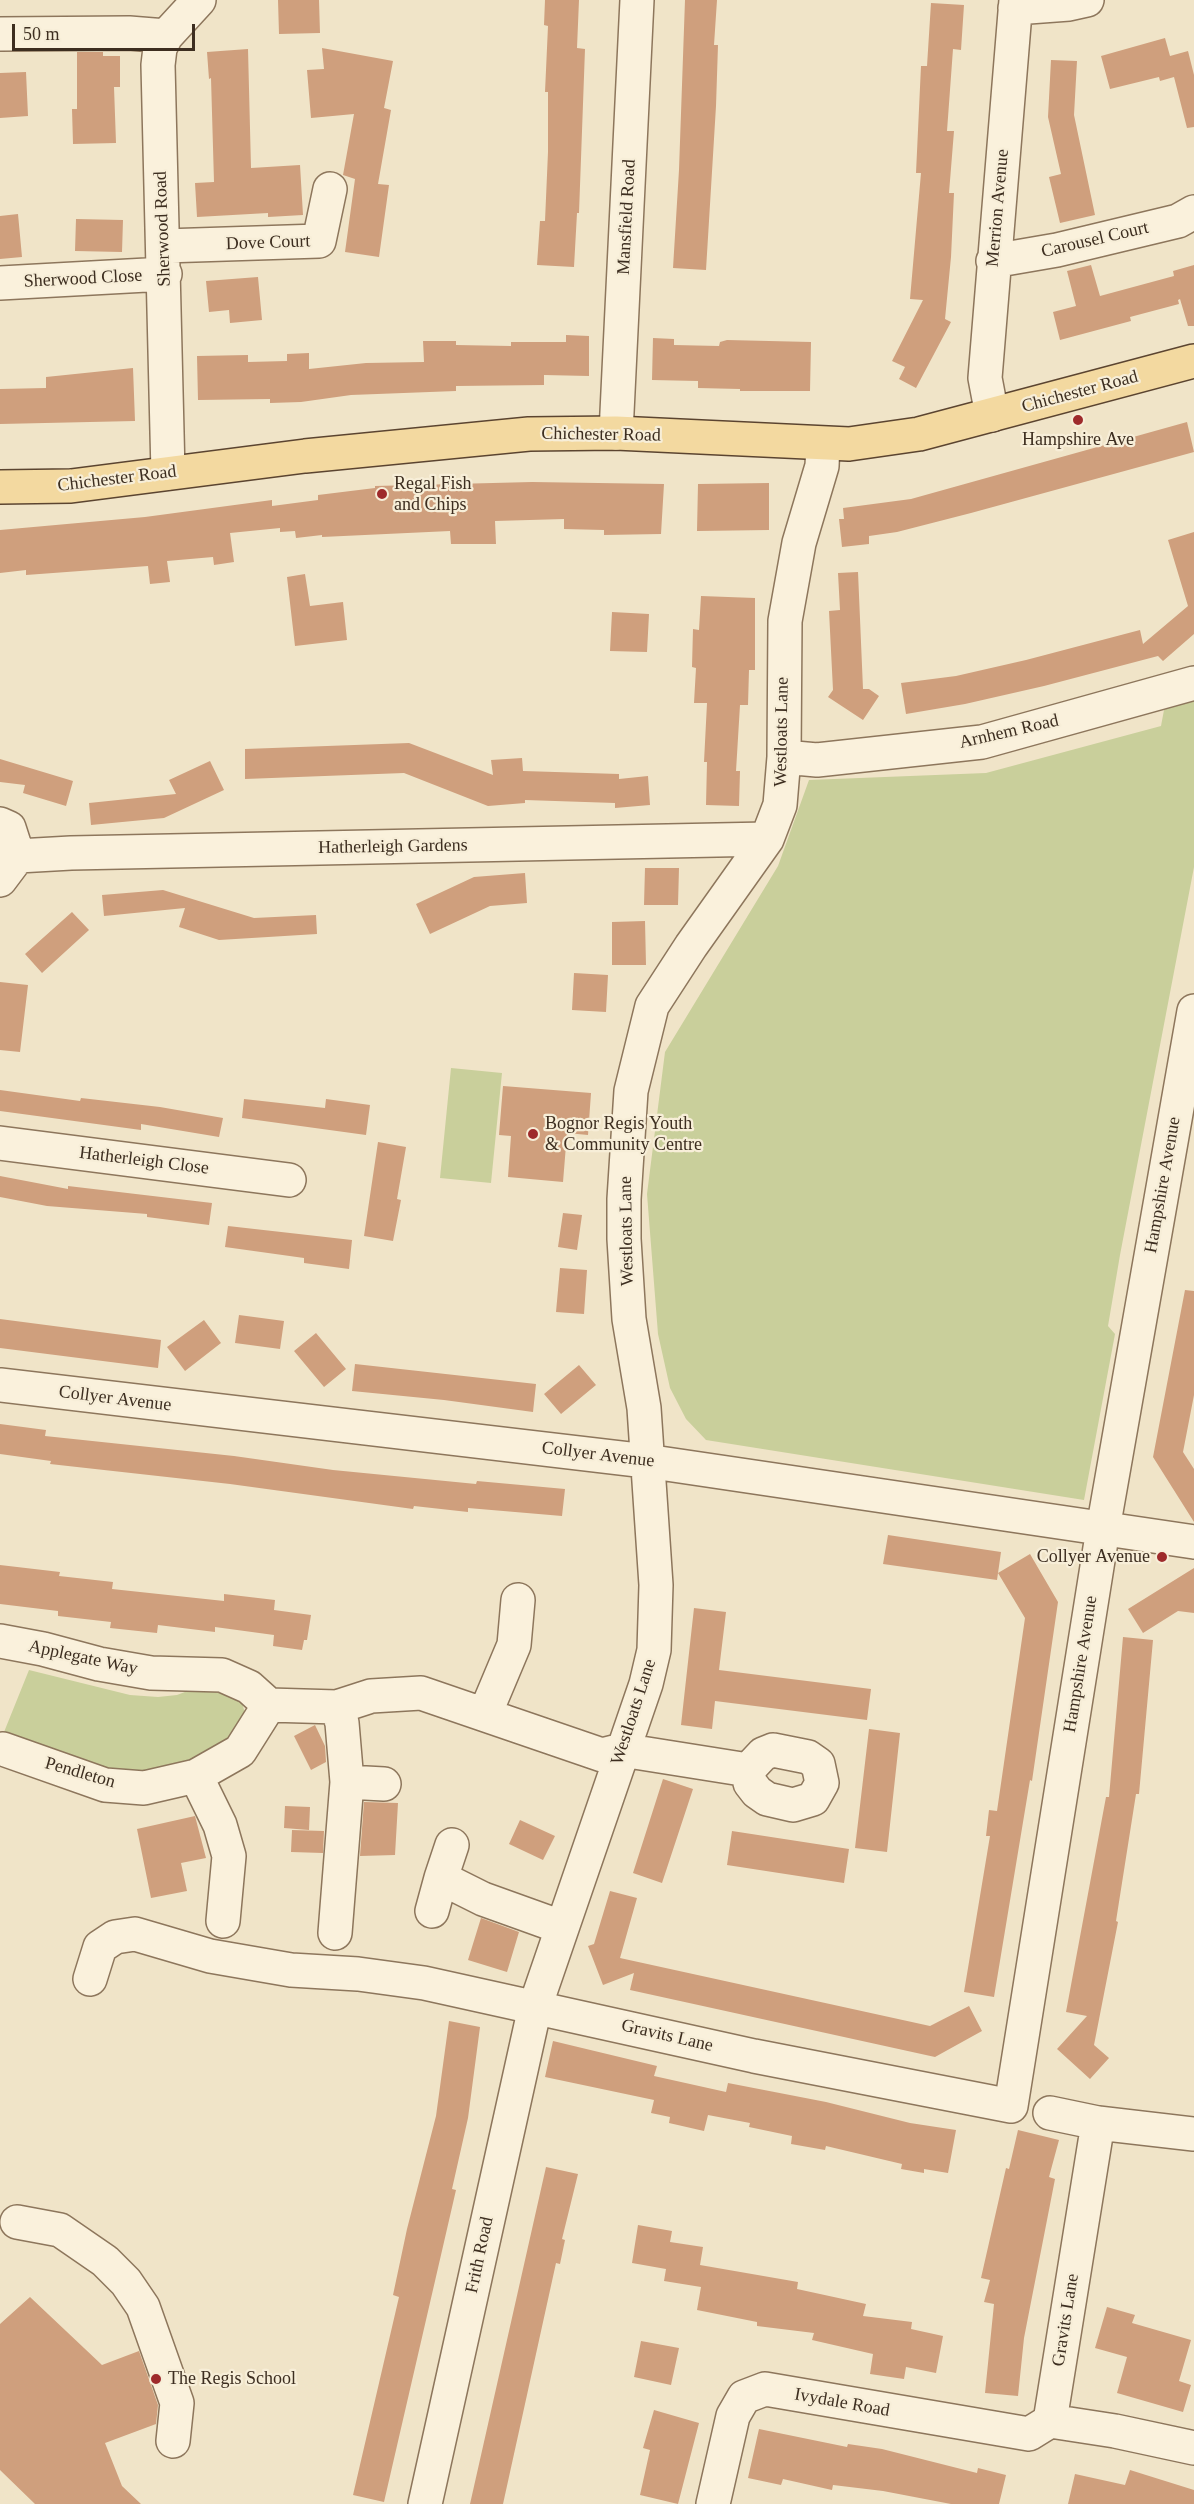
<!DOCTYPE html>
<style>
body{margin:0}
#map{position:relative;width:1194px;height:2504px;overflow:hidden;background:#f0e4c8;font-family:"Times New Roman",serif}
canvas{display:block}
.scale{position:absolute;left:12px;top:24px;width:183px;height:27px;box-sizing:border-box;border:3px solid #3d2e20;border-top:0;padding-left:8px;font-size:18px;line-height:21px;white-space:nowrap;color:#3d2e20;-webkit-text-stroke:4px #f7eed8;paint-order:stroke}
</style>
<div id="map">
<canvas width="1194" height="2504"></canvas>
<div class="scale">50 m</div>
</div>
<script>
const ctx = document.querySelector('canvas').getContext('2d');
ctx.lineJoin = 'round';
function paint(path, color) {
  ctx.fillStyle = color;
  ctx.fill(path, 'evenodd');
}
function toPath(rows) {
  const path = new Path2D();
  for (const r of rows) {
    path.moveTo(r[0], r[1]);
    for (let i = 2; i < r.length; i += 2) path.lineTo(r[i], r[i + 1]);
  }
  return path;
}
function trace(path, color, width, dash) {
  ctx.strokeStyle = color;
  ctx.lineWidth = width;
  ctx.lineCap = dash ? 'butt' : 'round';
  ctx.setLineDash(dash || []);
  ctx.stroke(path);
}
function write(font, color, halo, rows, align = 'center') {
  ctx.font = font + ' "Times New Roman",serif';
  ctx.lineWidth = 4.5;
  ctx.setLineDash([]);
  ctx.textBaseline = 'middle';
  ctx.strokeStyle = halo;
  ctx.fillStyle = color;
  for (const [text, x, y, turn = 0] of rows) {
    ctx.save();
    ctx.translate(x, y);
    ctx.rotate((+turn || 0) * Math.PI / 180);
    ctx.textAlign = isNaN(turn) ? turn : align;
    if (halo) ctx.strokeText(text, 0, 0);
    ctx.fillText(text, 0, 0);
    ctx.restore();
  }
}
paint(toPath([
 [1194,697,1194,867,1120,1255,1108,1326,1115,1334,1084,1500,706,1440,686,1419,670,1388,658,1334,647,1194,665,1052,778,866,809,780,986,773,1161,726,1164,710,1177,702],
 [451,1068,502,1073,491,1183,440,1178],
 [29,1670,130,1695,158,1697,177,1695,190,1690,207,1690,227,1695,242,1702,246,1718,233,1743,180,1768,118,1777,2,1737]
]), '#c9cf9b');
paint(toPath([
 [278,0,319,0,320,33,279,34],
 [545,0,579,0,577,48,585,49,579,213,577,213,574,267,537,265,540,221,545,221,548,152,548,92,545,92,548,26,544,25],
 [685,0,717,0,714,45,718,45,716,106,706,270,673,268,679,170],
 [931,3,964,5,961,50,953,49,947,131,954,131,949,193,954,193,951,257,945,319,951,322,916,388,899,379,905,367,892,361,923,300,910,299,921,173,916,173,921,66,927,66],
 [1165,38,1170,56,1188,51,1194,75,1194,127,1187,128,1174,77,1160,81,1159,77,1110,89,1101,56],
 [322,48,393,61,384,108,391,110,378,184,389,185,379,257,345,252,355,179,343,175,354,114,311,118,307,70,324,69],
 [248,49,251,168,300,165,303,215,268,217,268,213,197,217,195,183,214,182,211,78,209,79,207,52],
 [77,52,103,52,103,56,120,56,120,87,114,87,116,143,73,144,72,109,77,109],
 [1051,60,1077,61,1074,115,1095,215,1060,223,1049,177,1061,174,1048,117],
 [26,72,28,116,0,118,0,73],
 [18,214,22,257,0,259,0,216],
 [76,219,123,220,122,252,75,251],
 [1091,265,1100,296,1174,276,1173,271,1194,265,1194,326,1188,326,1180,299,1178,300,1179,304,1130,317,1131,321,1060,340,1053,312,1076,306,1067,271],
 [258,277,262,320,230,323,229,310,209,312,206,281],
 [566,335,589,336,589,376,544,375,544,385,456,386,456,391,351,395,301,402,270,403,270,399,198,400,197,356,248,355,248,362,287,361,287,354,309,353,309,369,366,363,424,362,423,341,456,341,456,345,511,346,511,342,566,342],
 [653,338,674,339,674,345,719,346,720,342,727,340,811,342,810,391,740,391,740,389,698,388,698,381,652,380],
 [133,368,135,421,0,424,0,389,46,388,46,377],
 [1187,422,1194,452,971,513,897,532,869,536,869,544,842,547,839,519,844,519,843,508,911,499],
 [532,482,664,484,661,534,604,535,604,530,564,529,564,519,495,521,496,544,451,544,450,531,322,537,322,535,296,538,295,531,280,532,280,528,230,533,234,562,214,565,213,557,167,561,170,582,150,584,148,566,26,575,26,570,0,573,0,530,145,517,272,500,272,506,318,500,318,495,375,488,375,486],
 [769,483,769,530,697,531,698,484],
 [1194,532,1194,634,1163,661,1158,656,1044,686,965,704,906,714,901,683,956,676,1026,660,1140,630,1143,644,1188,606,1168,540],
 [858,572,863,689,869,689,879,696,863,720,828,697,833,690,829,611,840,610,838,573],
 [305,574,310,606,343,602,347,640,295,646,287,577],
 [701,596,755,598,755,670,749,670,748,705,740,705,736,771,740,771,739,806,706,805,707,762,704,762,707,703,694,703,696,668,692,667,693,629,699,630],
 [612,612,649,614,647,652,610,651],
 [409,743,493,775,491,760,522,758,523,771,619,774,619,779,648,776,650,805,615,808,615,803,525,800,525,803,488,806,404,773,245,779,245,749],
 [0,759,73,781,66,806,23,793,25,785,0,782],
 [210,761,224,790,164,818,91,825,89,803,176,794,169,780],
 [645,868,679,868,678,905,644,905],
 [525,873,527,903,490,906,430,934,416,904,474,877],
 [163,890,254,918,316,915,317,934,219,940,179,927,185,908,104,916,102,895],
 [72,912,89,930,42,973,25,954],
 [645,921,646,965,612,965,612,922],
 [574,973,608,975,606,1012,572,1010],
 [0,982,28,985,20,1052,0,1050],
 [503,1086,591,1093,588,1135,567,1133,563,1182,508,1177,511,1136,499,1135],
 [0,1090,80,1101,81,1098,160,1107,223,1118,219,1137,141,1124,141,1130,0,1111],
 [244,1099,325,1108,326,1099,370,1105,366,1135,242,1118],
 [378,1142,406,1147,397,1199,401,1200,393,1241,364,1236],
 [0,1176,68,1189,68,1186,212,1203,209,1225,147,1217,147,1214,47,1206,0,1197],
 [563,1213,582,1215,577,1250,558,1247],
 [228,1226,352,1240,349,1269,304,1263,304,1258,225,1247],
 [560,1268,587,1270,584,1314,556,1312],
 [1185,1290,1194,1291,1194,1395,1183,1452,1194,1469,1194,1522,1153,1457],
 [239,1315,284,1321,280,1349,235,1343],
 [0,1319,161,1340,158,1368,0,1348],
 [204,1320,221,1343,185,1371,167,1347],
 [316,1333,346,1369,324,1387,294,1351],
 [355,1364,536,1384,533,1412,444,1400,352,1391],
 [579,1365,596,1385,561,1414,544,1394],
 [0,1424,46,1430,45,1436,234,1456,333,1470,476,1484,477,1481,565,1489,562,1516,468,1508,468,1512,414,1506,413,1509,230,1484,50,1464,51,1461,0,1454],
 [888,1535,1001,1552,997,1580,883,1564],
 [1030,1554,1058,1602,1032,1781,1030,1780,994,1997,964,1992,990,1836,986,1836,989,1810,997,1811,1025,1618,998,1573],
 [0,1565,60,1572,59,1576,113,1582,112,1589,224,1601,224,1594,275,1600,274,1610,311,1615,307,1640,304,1640,302,1650,273,1646,274,1635,215,1627,215,1632,158,1625,157,1633,110,1628,111,1622,58,1616,58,1611,0,1604],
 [1194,1568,1194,1613,1178,1611,1143,1633,1128,1609],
 [694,1608,726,1612,719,1670,871,1689,867,1720,715,1701,712,1729,681,1725],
 [1123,1637,1153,1640,1139,1794,1136,1794,1116,1921,1118,1922,1094,2045,1109,2058,1090,2079,1057,2049,1087,2016,1066,2012,1106,1797,1109,1797],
 [315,1725,325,1746,326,1762,311,1770,294,1736],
 [869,1729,900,1733,887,1852,855,1848],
 [663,1779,693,1789,662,1883,633,1873],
 [364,1802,398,1803,395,1855,360,1856],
 [285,1806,310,1807,309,1830,284,1828],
 [195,1816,206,1858,181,1863,187,1891,151,1898,137,1829],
 [520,1820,555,1836,543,1860,509,1844],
 [292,1830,324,1831,323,1853,291,1852],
 [732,1831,849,1849,844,1883,727,1865],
 [610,1891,637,1898,620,1958,930,2026,969,2006,982,2031,935,2057,630,1990,634,1973,603,1985,588,1946,594,1944],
 [481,1918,519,1932,507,1972,468,1960],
 [449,2021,480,2027,468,2118,452,2189,456,2190,384,2502,353,2495,399,2297,393,2295,407,2229,436,2116],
 [553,2041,657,2066,654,2076,726,2092,728,2083,826,2102,910,2123,956,2130,948,2173,924,2169,924,2173,901,2169,902,2164,826,2146,825,2150,791,2144,792,2136,749,2127,750,2123,708,2115,704,2131,669,2123,670,2117,651,2113,654,2100,545,2077],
 [1018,2130,1059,2140,1049,2177,1055,2179,1024,2338,1018,2396,985,2393,994,2304,984,2302,990,2280,981,2278,1006,2168,1009,2169],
 [546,2167,578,2174,562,2239,565,2240,560,2264,556,2263,503,2504,470,2504],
 [638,2225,672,2231,670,2242,703,2247,700,2265,798,2282,797,2289,866,2304,863,2316,912,2322,911,2329,943,2336,936,2373,906,2367,904,2379,870,2374,873,2354,812,2340,814,2333,757,2326,757,2322,697,2310,701,2287,664,2281,666,2269,632,2263],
 [30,2297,102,2365,139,2351,158,2405,156,2424,105,2443,122,2486,141,2504,35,2504,0,2470,0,2324],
 [1107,2307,1135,2315,1132,2323,1191,2340,1179,2381,1191,2385,1183,2412,1117,2393,1127,2357,1095,2348],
 [641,2341,679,2348,671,2385,634,2377],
 [654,2410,699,2423,678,2504,640,2495,650,2450,643,2448],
 [759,2429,847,2447,848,2444,882,2449,977,2473,978,2468,1006,2475,999,2504,951,2504,883,2491,833,2485,832,2490,783,2479,781,2485,748,2478],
 [1130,2470,1194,2490,1194,2504,1068,2504,1075,2474,1125,2485]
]), '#cf9f7d');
const minor = toPath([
 [1015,8,1069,4,1087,0],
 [0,34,129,33,166,36],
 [164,246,319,241,330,189],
 [993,261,1057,250,1178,221,1194,212],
 [0,283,165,274],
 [992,415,985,378,1016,0],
 [616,433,637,0],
 [168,473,158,65,160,48,166,36,199,0],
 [784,757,817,760,982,742,1194,683],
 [0,824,9,828,18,856],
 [0,880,18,856,71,853,767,839],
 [0,1143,289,1180],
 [0,1385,646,1461,1194,1542],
 [0,1641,43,1649,99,1664,151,1673,222,1675,249,1687,269,1705,337,1707,371,1696,421,1693,602,1755,622,1750,748,1770],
 [485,1714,514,1645,518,1600],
 [3,1749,105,1785,144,1788,196,1776,240,1751,269,1705],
 [773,1750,808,1757,818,1764,822,1783,813,1799,793,1805,767,1799,757,1792,750,1783,748,1770,763,1754,773,1750],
 [196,1776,220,1825,229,1856,223,1921],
 [347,1782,384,1784],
 [441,1878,452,1845],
 [432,1911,441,1878,483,1899,561,1927],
 [335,1933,347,1782,342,1723,337,1707],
 [90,1979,100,1947,115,1937,135,1934,210,1956,291,1970,358,1974,424,1983,754,2056,1011,2106,1103,1529,1194,1011],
 [1098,2123,1194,2134],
 [17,2222,60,2230,105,2261,126,2282,143,2307,177,2403,173,2441],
 [1050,2421,1098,2123,1050,2113],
 [1050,2421,1115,2431,1194,2448],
 [425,2504,535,2007,646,1684,654,1650,656,1585,644,1408,629,1319,624,1239,624,1199,631,1091,652,1006,691,946,767,839,780,805,784,757,785,621,799,543,822,466,823,444],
 [713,2504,733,2416,744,2397,765,2389,1029,2434,1050,2421]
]);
const major = toPath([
 [0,487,71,486,305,456,529,434,616,433,849,444,919,434,1194,361]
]);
trace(minor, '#8d765c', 36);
trace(major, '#5b4430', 36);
trace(minor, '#faf1dc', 33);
trace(major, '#f3d9a0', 33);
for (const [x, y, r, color] of [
 [1078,420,6,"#9e2a2b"],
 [382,494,6,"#9e2a2b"],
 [533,1134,6,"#9e2a2b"],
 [1162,1557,6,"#9e2a2b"],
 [156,2379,6,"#9e2a2b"]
]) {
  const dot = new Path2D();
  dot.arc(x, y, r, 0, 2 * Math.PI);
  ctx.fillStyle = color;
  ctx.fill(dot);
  trace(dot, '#f7eed8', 2);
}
write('18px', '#3d2e20', '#f7eed8', [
 ["Merrion Avenue",998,208,-85],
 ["Mansfield Road",627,217,-87],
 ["Sherwood Road",163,229,-92],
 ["Carousel Court",1095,240,-13],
 ["Dove Court",268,243,-2],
 ["Sherwood Close",83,279,-3],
 ["Chichester Road",1080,392,-15],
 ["Chichester Road",601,435,1],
 ["Chichester Road",117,479,-7],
 ["Westloats Lane",782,732,-89],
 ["Arnhem Road",1009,732,-13],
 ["Hatherleigh Gardens",393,847,-1],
 ["Hatherleigh Close",144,1161,7],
 ["Hampshire Avenue",1163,1185,-80],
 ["Westloats Lane",627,1231,-91],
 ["Collyer Avenue",115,1399,7],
 ["Collyer Avenue",598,1455,7],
 ["Applegate Way",83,1658,12],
 ["Hampshire Avenue",1081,1664,-81],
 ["Westloats Lane",634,1712,-72],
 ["Pendleton",80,1773,16],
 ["Gravits Lane",667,2036,13],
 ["Frith Road",480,2255,-78],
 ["Gravits Lane",1066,2320,-81],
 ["Ivydale Road",842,2403,10]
]);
write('18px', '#3d2e20', '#f7eed8', [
 ["Hampshire Ave",1078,440,"center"],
 ["Regal Fish",394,484],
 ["and Chips",394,505],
 ["Bognor Regis Youth",545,1124],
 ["& Community Centre",545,1145],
 ["Collyer Avenue",1150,1557,"right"],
 ["The Regis School",168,2379]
], 'left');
</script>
